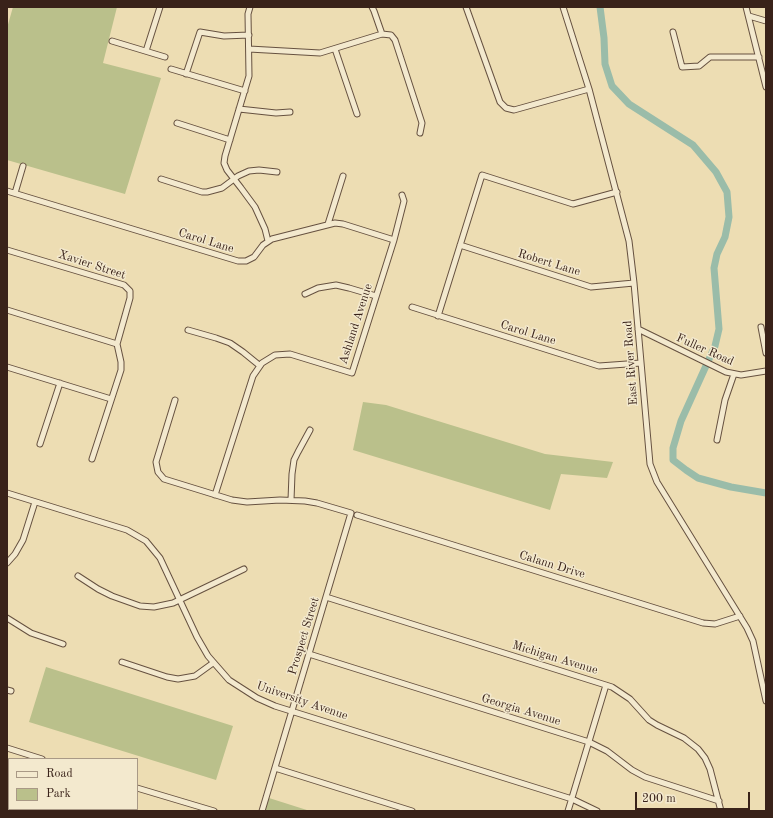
<!DOCTYPE html>
<style>
body{margin:0}
#map{position:relative;width:773px;height:818px;overflow:hidden;background:#edddb3;font-family:"Old Standard TT",serif}
canvas{display:block}
.frame{position:absolute;inset:0;border:8px solid #392219;pointer-events:none}
.legend{position:absolute;left:8px;top:758px;width:130px;height:52px;box-sizing:border-box;background:#f3e9ce;border:1px solid #a99986;margin:0;padding:5px 7px;list-style:none;font-size:12px;color:#392219}
.legend li{display:flex;align-items:center;gap:8px;height:20px}
.legend b{width:20px;border:1px solid #a99986}
.scale{position:absolute;left:635px;top:792px;width:115px;height:18px;box-sizing:border-box;border:2px solid #392219;border-top:0;padding-left:5px;font-size:12px;line-height:14px;white-space:nowrap;color:#392219;-webkit-text-stroke:3px #f3e9ce;paint-order:stroke}
</style>
<div id="map">
<canvas width="773" height="818"></canvas>
<div class="frame"></div>
<ul class="legend">
<li><b style="height:5px;background:#f3e9ce"></b>Road</li>
<li><b style="height:11px;background:#bac08b"></b>Park</li>
</ul>
<div class="scale">200 m</div>
</div>
<script>
const ctx = document.querySelector('canvas').getContext('2d');
ctx.lineJoin = 'round';
function paint(path, color) {
  ctx.fillStyle = color;
  ctx.fill(path, 'evenodd');
}
function toPath(rows) {
  const path = new Path2D();
  for (const r of rows) {
    path.moveTo(r[0], r[1]);
    for (let i = 2; i < r.length; i += 2) path.lineTo(r[i], r[i + 1]);
  }
  return path;
}
function trace(path, color, width, dash) {
  ctx.strokeStyle = color;
  ctx.lineWidth = width;
  ctx.lineCap = dash ? 'butt' : 'round';
  ctx.setLineDash(dash || []);
  ctx.stroke(path);
}
function write(font, color, halo, rows, align = 'center') {
  ctx.font = font + ' "Old Standard TT",serif';
  ctx.lineWidth = 3;
  ctx.setLineDash([]);
  ctx.textBaseline = 'middle';
  ctx.strokeStyle = halo;
  ctx.fillStyle = color;
  for (const [text, x, y, turn = 0] of rows) {
    ctx.save();
    ctx.translate(x, y);
    ctx.rotate((+turn || 0) * Math.PI / 180);
    ctx.textAlign = isNaN(turn) ? turn : align;
    if (halo) ctx.strokeText(text, 0, 0);
    ctx.fillText(text, 0, 0);
    ctx.restore();
  }
}
paint(toPath([
 [13,7,117,7,103,63,161,78,125,194,7,160,7,28],
 [363,402,386,405,545,454,613,462,607,478,561,474,550,510,353,450],
 [46,667,233,726,216,780,29,722],
 [269,798,310,811,265,811]
]), '#bac08b');
trace(toPath([
 [600,7,604,38,605,64,612,86,629,104,693,145,716,172,727,192,729,217,725,237,717,254,714,268,719,329,715,346,681,421,673,448,673,460,686,470,698,478,731,487,766,493]
]), '#9abca9', 7);
const minor = toPath([
 [250,7,248,14,249,76,225,156,224,163,227,170,241,188,255,207,265,229,268,241],
 [372,7,374,11,382,34],
 [466,7,500,102,506,108,514,110,589,89],
 [563,7,589,89,629,241,634,283,650,464,657,482,747,628,753,641,766,701],
 [746,7,766,87],
 [749,16,766,21],
 [673,32,682,67,699,66,710,57,759,57],
 [112,41,165,57],
 [249,49,320,53,382,34,391,35,395,40,422,123,420,133],
 [335,49,357,114],
 [146,51,160,7],
 [171,69,245,91],
 [186,74,200,32,224,36,249,35],
 [239,109,276,113,290,112],
 [177,123,230,140],
 [161,179,202,192,207,192,222,188,238,176,249,171,259,170,277,172],
 [7,191,238,261,246,261,254,257,263,245,272,239,335,223,343,224,394,240],
 [15,193,23,166],
 [328,224,343,176],
 [460,245,591,287,634,283],
 [7,250,124,285,130,291,130,298,117,344,121,362,121,370,92,459],
 [305,294,318,288,336,285,349,288,376,296],
 [412,307,599,366,641,363],
 [7,310,117,344],
 [438,316,482,175,573,204,617,192],
 [761,327,766,353],
 [638,329,726,372,741,375,766,371],
 [188,330,216,338,230,343,243,352,259,365],
 [7,367,111,399],
 [175,400,156,462,158,472,164,479,232,500,247,502,280,500,305,501,317,503,351,513,262,811],
 [717,440,725,400,734,374],
 [40,444,60,383],
 [7,493,127,530,146,541,160,558,197,637,208,656,229,680,257,698,275,706,572,799,597,811],
 [215,495,253,376,262,363,275,355,290,354,352,373,394,240,404,201,402,195],
 [291,500,292,474,294,460,298,452,310,430],
 [357,515,703,623,715,624,740,616],
 [7,563,15,554,23,540,35,502],
 [78,576,98,589,112,596,140,606,154,607,173,603,244,569],
 [326,597,612,687,630,699,649,720,657,725,684,738,698,749,705,758,710,769,721,811],
 [7,618,31,633,63,644],
 [309,654,589,742,607,751,632,770,645,777,719,801],
 [122,662,167,677,178,679,195,676,213,663],
 [7,690,11,691],
 [7,748,42,759],
 [275,768,412,811],
 [137,788,214,811],
 [7,801,9,802],
 [31,809,38,811],
 [76,811,76,809],
 [568,811,606,685]
]);
trace(minor, '#665140', 7);
trace(minor, '#f3e9ce', 5);
write('12px', '#392219', '#f3e9ce', [
 ["Carol Lane",206,241,17],
 ["Robert Lane",549,263,17],
 ["Xavier Street",92,265,18],
 ["Ashland Avenue",356,324,-72],
 ["Carol Lane",528,333,17],
 ["Fuller Road",705,350,24],
 ["East River Road",631,363,-94],
 ["Calann Drive",552,565,17],
 ["Prospect Street",304,636,-73],
 ["Michigan Avenue",555,658,17],
 ["University Avenue",302,701,19],
 ["Georgia Avenue",521,710,17]
]);
</script>
